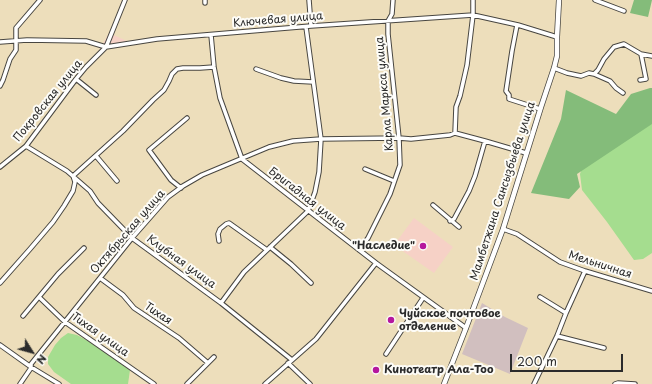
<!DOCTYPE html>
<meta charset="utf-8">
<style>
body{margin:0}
#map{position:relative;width:652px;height:384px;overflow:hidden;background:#eddebb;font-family:"Playpen Sans",sans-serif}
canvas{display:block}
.north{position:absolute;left:12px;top:332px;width:40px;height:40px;-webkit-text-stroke:3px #fdfcf7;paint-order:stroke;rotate:127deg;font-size:11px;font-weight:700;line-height:16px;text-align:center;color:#2b2b2b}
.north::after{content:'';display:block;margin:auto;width:14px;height:18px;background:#2b2b2b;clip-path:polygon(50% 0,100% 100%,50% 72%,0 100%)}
.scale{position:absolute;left:510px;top:354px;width:113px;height:18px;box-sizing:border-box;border:2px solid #2b2b2b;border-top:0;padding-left:5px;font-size:12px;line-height:14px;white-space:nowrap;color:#2b2b2b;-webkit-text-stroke:3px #fdfcf7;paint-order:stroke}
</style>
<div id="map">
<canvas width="652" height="384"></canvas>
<div class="north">N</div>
<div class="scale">200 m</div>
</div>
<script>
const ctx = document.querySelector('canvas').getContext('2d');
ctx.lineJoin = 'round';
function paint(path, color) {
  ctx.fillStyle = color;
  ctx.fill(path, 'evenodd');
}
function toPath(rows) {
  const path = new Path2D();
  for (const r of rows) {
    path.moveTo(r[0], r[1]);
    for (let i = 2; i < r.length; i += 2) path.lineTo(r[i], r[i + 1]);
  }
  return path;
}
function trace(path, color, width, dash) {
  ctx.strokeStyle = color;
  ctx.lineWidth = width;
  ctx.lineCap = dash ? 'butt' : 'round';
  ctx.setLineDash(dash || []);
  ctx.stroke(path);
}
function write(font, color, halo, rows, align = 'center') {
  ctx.font = font + ' "Playpen Sans",sans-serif';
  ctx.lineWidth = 4;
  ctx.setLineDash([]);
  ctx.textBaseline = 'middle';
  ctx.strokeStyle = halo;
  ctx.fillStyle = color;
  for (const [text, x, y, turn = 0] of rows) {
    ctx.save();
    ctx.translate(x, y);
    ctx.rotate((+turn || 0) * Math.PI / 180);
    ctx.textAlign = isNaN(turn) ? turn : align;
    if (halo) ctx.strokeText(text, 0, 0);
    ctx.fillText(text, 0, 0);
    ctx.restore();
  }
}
paint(toPath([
 [109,33,127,41,111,44,98,52],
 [414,218,453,247,434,273,394,245]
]), '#f6d1c6');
paint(toPath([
 [482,303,505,317,528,328,510,374,462,354]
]), '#d1bfbf');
paint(toPath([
 [652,123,652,253,643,259,634,260,607,222,582,190,580,174,582,168],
 [68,333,77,335,88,341,130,370,128,384,71,384,54,372,48,364,48,357,55,345,61,338]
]), '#a5dd8f');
paint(toPath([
 [634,0,652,0,648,17,630,13],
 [650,88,652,88,652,124,577,174,580,187,569,199,531,193,561,119,566,90,616,114,631,94]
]), '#84bc7a');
const minor = toPath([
 [205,0,205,3],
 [309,0,311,26],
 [595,0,624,11],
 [517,25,512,51,506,91,509,95,509,99,540,109],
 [211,35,214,67,220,98,242,159,376,263,466,328],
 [0,42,27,40,86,41,106,47,157,39,311,26,473,15,518,25,557,37],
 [641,54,652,56],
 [554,68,567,73,581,76,589,73,594,74,598,70,604,59,614,47,624,44,641,54,646,79,640,80],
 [256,69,281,78,294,81,313,82],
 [594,74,610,81,616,88,623,93],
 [76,79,96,95],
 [0,86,3,80,10,59,16,50,16,28,40,0],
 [455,133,456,107,460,96,467,65,473,15,473,0],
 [26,146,67,171,90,191,98,203,132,238,221,303,292,360],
 [96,156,117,181],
 [0,167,26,146,76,79,86,67,106,47,125,0],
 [365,169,394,181],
 [181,188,171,180,149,150,187,118],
 [433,205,459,227],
 [450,221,454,219,469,191,475,176,485,141],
 [503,229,517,234,560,262,585,271,652,291],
 [219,241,218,234,220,229,226,224,229,223,267,250],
 [270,247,291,264,311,283],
 [359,250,368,238,390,194,400,165,399,138,388,34,388,21,392,14,393,0],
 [100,278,123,295,134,308,179,338,208,363],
 [0,283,30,249,53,222,64,206,73,191,75,182,73,176,123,131,153,100,164,90,169,81,172,74,177,69,183,68,200,68,214,67],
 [39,297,65,322,154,384],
 [540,297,566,313],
 [221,303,244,272,308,211,315,192,319,172,321,139,306,27],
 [23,316,58,274,84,248],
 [557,336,604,348],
 [0,345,31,367,59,384],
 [386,354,423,298],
 [288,363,310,384],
 [20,384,31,368,31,364,132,238,168,197,183,186,202,175,269,147,293,141,321,139,399,138,411,139,450,135,455,133,485,141,526,153],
 [187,384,214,357],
 [265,384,316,339,376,263],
 [534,384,557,336,566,313,585,271],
 [615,384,618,383,635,384]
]);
const major = toPath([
 [444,384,466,328,503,229,541,107,554,68,557,56,557,37,559,0]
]);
trace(minor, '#484641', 5.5);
trace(major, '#484641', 6);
trace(minor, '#fff', 3.5);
trace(major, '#fff', 4.5);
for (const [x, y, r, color] of [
 [423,246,4,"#b5179e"],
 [391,320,4,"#b5179e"],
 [376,370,4,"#b5179e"]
]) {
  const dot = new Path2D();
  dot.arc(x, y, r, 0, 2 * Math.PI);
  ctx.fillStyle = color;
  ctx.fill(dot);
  trace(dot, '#fdfcf7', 1.5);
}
write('11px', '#2b2b2b', '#fdfcf7', [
 ["Ключевая улица",278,20,-5],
 ["Карла Маркса улица",385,94,-95],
 ["Покровская улица",48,101,-51],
 ["Мамбетжана Сансызбыева улица",503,191,-72],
 ["Бригадная улица",307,199,38],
 ["Октябрьская улица",128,232,-49],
 ["Клубная улица",181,262,36],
 ["Мельничная",600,265,18],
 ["Тихая",158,314,34],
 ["Тихая улица",100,335,35]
]);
write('bold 11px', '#2b2b2b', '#fdfcf7', [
 ["\"Наследие\"",415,246,"right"],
 ["Чуйское почтовое",399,314],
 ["отделение",399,327],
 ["Кинотеатр Ала-Тоо",384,370]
], 'left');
</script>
